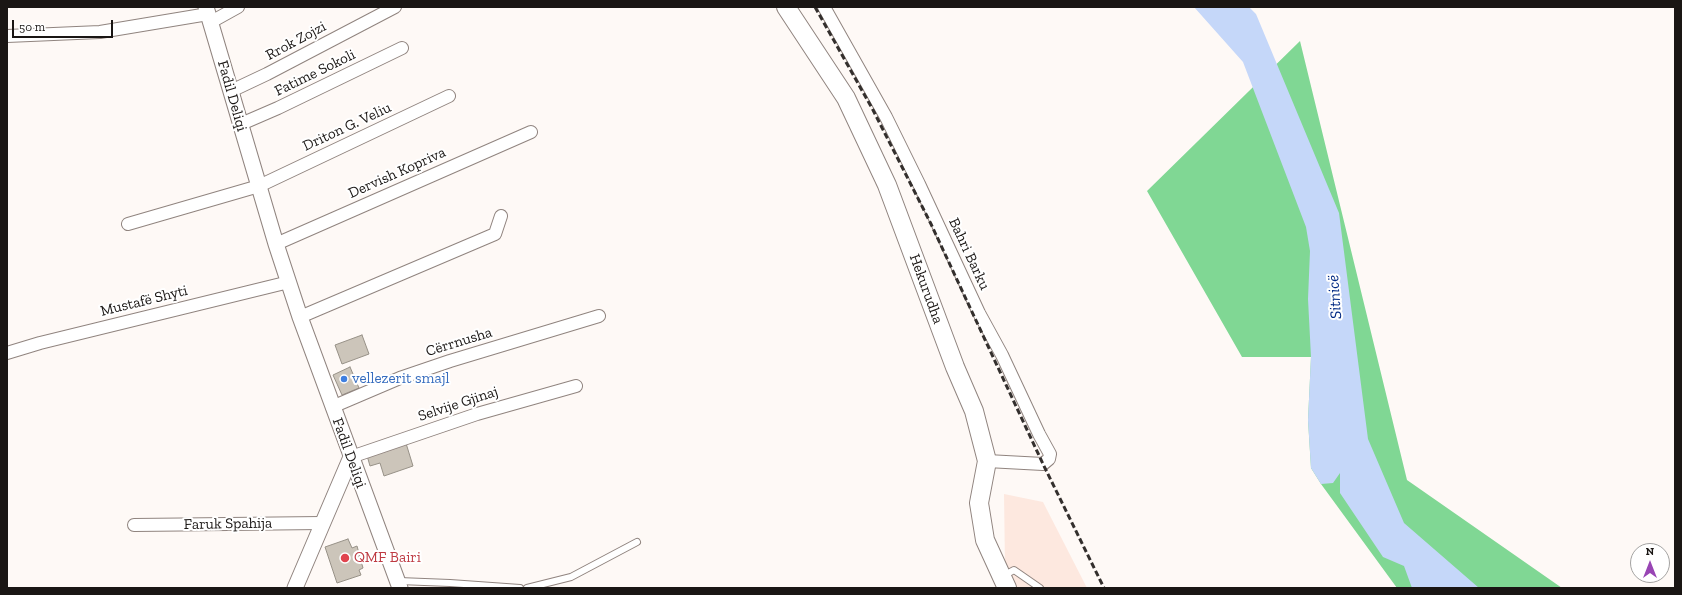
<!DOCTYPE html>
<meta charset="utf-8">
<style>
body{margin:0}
#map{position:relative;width:1682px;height:595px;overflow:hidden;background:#fef9f6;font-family:"Zilla Slab",serif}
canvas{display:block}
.frame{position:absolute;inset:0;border:8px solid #1a1614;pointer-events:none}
.north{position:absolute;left:1630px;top:543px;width:40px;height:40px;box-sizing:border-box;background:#fff;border:1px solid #a3a2a1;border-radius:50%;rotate:0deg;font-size:11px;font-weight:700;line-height:16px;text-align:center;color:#1a1614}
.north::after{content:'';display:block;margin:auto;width:14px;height:18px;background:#9845b4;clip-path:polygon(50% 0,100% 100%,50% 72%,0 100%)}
.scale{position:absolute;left:12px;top:20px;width:101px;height:18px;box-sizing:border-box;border:2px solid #1a1614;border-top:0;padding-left:5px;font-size:12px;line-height:14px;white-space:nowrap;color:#1a1614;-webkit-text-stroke:3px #fff;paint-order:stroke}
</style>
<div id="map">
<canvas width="1682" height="595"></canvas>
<div class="frame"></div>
<div class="north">N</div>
<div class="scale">50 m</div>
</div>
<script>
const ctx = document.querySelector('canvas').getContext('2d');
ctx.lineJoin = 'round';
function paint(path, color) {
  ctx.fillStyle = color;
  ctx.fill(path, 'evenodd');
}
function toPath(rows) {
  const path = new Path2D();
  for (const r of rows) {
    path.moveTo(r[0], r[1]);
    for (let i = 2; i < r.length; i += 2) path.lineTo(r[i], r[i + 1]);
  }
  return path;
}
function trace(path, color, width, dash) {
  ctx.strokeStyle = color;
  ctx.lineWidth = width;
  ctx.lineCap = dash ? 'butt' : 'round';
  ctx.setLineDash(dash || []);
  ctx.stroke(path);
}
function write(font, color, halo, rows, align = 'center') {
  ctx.font = font + ' "Zilla Slab",serif';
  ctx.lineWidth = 4;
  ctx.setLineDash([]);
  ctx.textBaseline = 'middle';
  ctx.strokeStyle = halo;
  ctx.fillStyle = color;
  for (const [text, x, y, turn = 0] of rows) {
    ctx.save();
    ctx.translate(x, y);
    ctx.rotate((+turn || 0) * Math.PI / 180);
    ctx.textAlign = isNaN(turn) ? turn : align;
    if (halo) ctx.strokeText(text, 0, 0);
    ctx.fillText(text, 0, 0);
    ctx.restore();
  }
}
paint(toPath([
 [1004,494,1043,502,1087,588,1016,588,1005,566]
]), '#fde8df');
paint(toPath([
 [1300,41,1407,480,1562,588,1397,588,1321,484,1311,468,1308,420,1311,357,1242,357,1147,191]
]), '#80d794');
paint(toPath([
 [1194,7,1249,7,1256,14,1339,213,1368,439,1404,523,1479,588,1412,588,1404,566,1383,557,1340,493,1340,473,1333,483,1321,484,1311,468,1308,420,1311,357,1308,299,1310,251,1306,227,1243,62]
]), '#c5d7f9');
const building = toPath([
 [362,335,369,354,342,364,335,345,362,335],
 [350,367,359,388,342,395,333,375,350,367],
 [405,440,413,466,384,476,380,463,370,466,366,452,405,440],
 [348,539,352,548,357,546,363,568,359,570,361,575,337,583,325,547,348,539]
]);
paint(building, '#ccc5ba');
trace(building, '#979187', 1);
const service = toPath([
 [1003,576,1014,570,1040,588],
 [399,581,450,583,520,588],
 [527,588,571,577,637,542]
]);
const minor = toPath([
 [824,7,886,117,919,184,979,313,1002,355,1039,434,1050,454,1049,459,1043,464,987,461],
 [211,22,238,7],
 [7,36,100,32,208,14],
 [231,91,267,74,395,7],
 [241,124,278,108,402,48],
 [128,224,259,186,449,96],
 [276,244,531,132],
 [300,317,495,234,501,216],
 [7,353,40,343,289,282],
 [332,407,400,378,450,361,599,316],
 [351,457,477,414,576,386],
 [134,525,322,523]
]);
const tertiary = toPath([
 [206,7,276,244,300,317,400,588],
 [295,588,351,457]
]);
const secondary = toPath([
 [786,7,846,98,887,185,955,367,974,411,987,461,979,503,985,540,1007,588]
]);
trace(service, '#90847f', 8);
trace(minor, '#90847f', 14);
trace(tertiary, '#90847f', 17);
trace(secondary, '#90847f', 20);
trace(service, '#fff', 6);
trace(minor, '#fff', 12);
trace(tertiary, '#fff', 15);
trace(secondary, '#fff', 18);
trace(toPath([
 [815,7,873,110,931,224,1043,464,1104,588]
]), '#332f2d', 3, [6, 3]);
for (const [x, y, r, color] of [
 [344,379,4,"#3f7fe0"],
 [345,558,5,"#e0444e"]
]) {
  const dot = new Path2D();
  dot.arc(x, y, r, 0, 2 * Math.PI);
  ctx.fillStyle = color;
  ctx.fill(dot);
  trace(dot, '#fff', 1.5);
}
write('15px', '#1a1614', '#fff', [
 ["Rrok Zojzi",296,41,-28],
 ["Fatime Sokoli",315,73,-26],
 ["Fadil Deliqi",232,96,74],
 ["Driton G. Veliu",347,127,-25],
 ["Dervish Kopriva",397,173,-24],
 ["Bahri Barku",969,254,65],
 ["Hekurudha",926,289,70],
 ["Mustafë Shyti",144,301,-14],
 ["Cërrnusha",459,342,-17],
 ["Selvije Gjinaj",458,404,-18],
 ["Fadil Deliqi",349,453,70],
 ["Faruk Spahija",228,524,-1]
]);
write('15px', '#366cbe', '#fff', [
 ["vellezerit smajl",352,379]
], 'left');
write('15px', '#be3a42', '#fff', [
 ["QMF Bairi",354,558]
], 'left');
write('italic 16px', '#002983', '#fff', [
 ["Sitnicë",1335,297,-94]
]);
</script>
